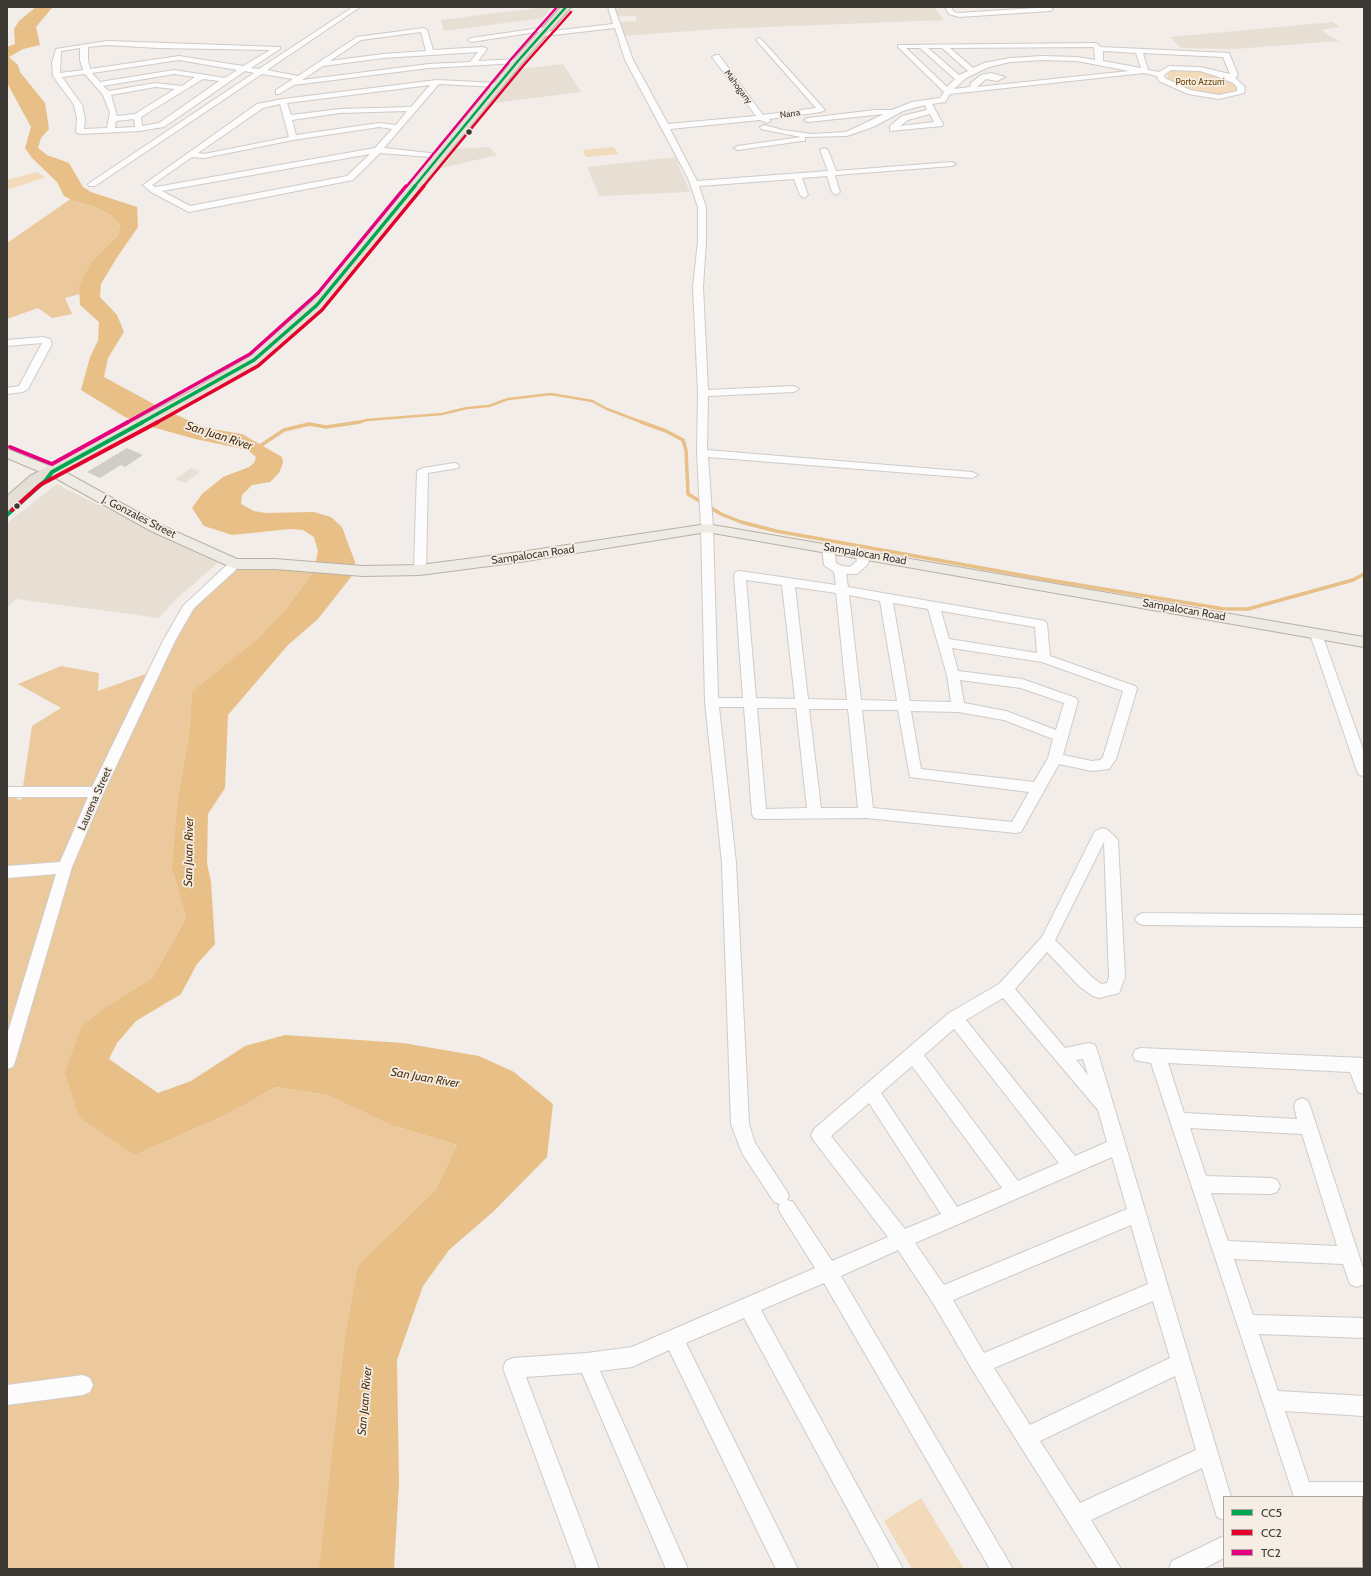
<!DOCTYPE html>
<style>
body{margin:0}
#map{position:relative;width:1371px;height:1576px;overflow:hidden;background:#f2ede8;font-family:Cabin,sans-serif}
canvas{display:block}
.frame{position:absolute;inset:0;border:8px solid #3c3935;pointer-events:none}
.legend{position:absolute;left:1223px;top:1496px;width:140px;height:72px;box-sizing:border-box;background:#f6eee4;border:1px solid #aca69e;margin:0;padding:5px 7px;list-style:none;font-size:12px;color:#3c3935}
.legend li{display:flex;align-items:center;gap:8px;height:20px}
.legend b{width:20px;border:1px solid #aca69e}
</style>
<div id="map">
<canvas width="1371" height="1576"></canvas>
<div class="frame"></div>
<ul class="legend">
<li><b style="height:5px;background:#00a651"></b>CC5</li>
<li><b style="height:5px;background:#e4002b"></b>CC2</li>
<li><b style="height:5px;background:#e5007d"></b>TC2</li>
</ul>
</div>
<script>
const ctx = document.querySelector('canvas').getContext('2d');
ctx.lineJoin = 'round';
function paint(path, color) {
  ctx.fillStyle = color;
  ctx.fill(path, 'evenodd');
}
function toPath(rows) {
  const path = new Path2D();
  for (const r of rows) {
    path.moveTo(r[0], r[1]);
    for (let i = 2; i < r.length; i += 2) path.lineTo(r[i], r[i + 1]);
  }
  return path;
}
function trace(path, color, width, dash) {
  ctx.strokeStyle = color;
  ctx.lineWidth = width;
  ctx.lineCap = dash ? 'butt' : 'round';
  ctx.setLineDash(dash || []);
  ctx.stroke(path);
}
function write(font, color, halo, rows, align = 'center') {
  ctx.font = font + ' Cabin,sans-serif';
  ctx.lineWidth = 3.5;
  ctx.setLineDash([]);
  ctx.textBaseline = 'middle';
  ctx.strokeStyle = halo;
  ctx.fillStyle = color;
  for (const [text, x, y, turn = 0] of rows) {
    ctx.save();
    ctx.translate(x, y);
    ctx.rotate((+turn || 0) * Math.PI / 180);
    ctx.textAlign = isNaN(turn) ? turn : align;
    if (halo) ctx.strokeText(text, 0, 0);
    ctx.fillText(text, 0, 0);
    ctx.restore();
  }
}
paint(toPath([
 [544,7,552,7,543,18,444,31,441,20],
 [613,7,934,7,944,20,718,29,622,36,621,22,636,21,636,16,616,16],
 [1333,22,1340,27,1321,30,1339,41,1235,49,1181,48,1170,37],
 [563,64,581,92,495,103,520,69],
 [489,147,497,155,442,168,457,149],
 [675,157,690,192,599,196,587,167],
 [191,468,200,472,185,483,175,479],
 [57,484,64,488,218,563,177,598,159,618,16,599,7,607,7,523]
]), '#e8dfd4');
paint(toPath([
 [1184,69,1197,70,1214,74,1235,83,1238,88,1236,91,1219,95,1191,91,1171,82,1168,78,1167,74,1171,71],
 [614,147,618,154,586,157,583,150],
 [36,172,46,177,7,190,7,180],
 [921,1498,964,1569,912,1569,884,1521]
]), '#f3dabb');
paint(toPath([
 [75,196,75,202,96,207,112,216,120,225,118,235,91,264,79,285,80,294,65,298,72,314,52,318,38,308,7,319,7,243],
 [235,564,314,571,286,609,255,641,192,693,189,734,178,797,173,872,186,918,153,977,112,1003,79,1033,135,1155,224,1116,276,1087,327,1095,397,1127,457,1145,436,1189,358,1265,320,1569,7,1569,7,796,21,800,32,726,61,708,18,684,61,666,99,673,98,691,154,671,189,606]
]), '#ebc99d');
paint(toPath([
 [36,7,54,7,51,9,36,27,40,45,23,49,9,57,18,65,20,72,45,103,49,129,41,138,38,148,47,155,69,163,83,187,91,192,137,207,138,227,116,259,101,284,100,297,117,315,124,332,108,358,104,377,161,408,206,428,242,434,282,457,283,463,279,473,270,482,252,485,242,495,241,504,254,511,265,513,314,512,331,517,342,527,355,562,355,572,318,619,288,645,228,715,225,788,208,814,207,863,211,882,215,944,197,964,181,994,136,1021,117,1043,109,1059,158,1093,191,1081,245,1046,285,1035,403,1043,479,1056,514,1072,553,1104,547,1157,494,1211,449,1250,423,1286,397,1360,399,1483,394,1569,319,1569,345,1339,358,1265,436,1189,457,1145,394,1126,327,1095,276,1087,226,1115,135,1155,79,1117,65,1073,81,1027,109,1005,153,977,186,918,172,869,178,797,189,734,192,692,256,640,286,609,314,571,318,551,314,537,303,530,291,529,232,535,204,526,192,508,202,494,223,477,249,467,254,463,256,457,248,450,195,439,145,425,125,417,81,390,90,357,98,341,99,322,80,305,79,285,91,263,118,235,120,225,112,216,96,207,76,202,64,196,57,182,32,158,25,148,31,127,7,83,7,47,15,44,14,29,19,21]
]), '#e8bf87');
paint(toPath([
 [158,404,177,412,148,428,128,420]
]), '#f2ede8');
trace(toPath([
 [356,423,367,420,442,414,467,408,489,406,508,399,551,394,592,401,607,409,644,423]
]), '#e8bf87', 2.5);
trace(toPath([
 [641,422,666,431,683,440,686,450,688,494,721,514,741,522,776,531,1043,579,1224,609,1248,609,1353,580,1364,574],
 [257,448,284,430,309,424,326,427,360,422]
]), '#e8bf87', 3.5);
paint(toPath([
 [127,448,143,455,125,467,121,465,100,478,87,472]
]), '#d0cdc9');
const minor = toPath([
 [353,7,360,7,267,70,298,76,357,37,424,28,427,30,433,50,483,47,487,49,478,61,518,59,522,61,518,63,429,68,294,85,279,94,276,94,276,90,293,79,262,74,95,186,89,186,88,184,254,73,245,71,164,127,139,131,80,134,76,132,77,119,74,105,53,76,52,63,56,49,107,41,280,47,280,49,251,68,259,69,353,7],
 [421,32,426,51,383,54,330,61,361,40,421,32],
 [107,45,158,48,270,50,243,66,179,56,90,69,88,60,88,47,107,45],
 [80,48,80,60,83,70,60,73,61,51,80,48],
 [478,52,470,62,429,64,302,80,323,66,383,58,478,52],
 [179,60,237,70,225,78,174,70,100,82,92,73,179,60],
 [85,74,103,95,110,113,107,128,84,129,85,119,82,105,62,77,85,74],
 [174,74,195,77,182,86,155,83,109,91,103,86,174,74],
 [203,79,219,81,159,123,142,126,141,117,203,79],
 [155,87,175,89,135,114,117,116,111,95,155,87],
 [134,119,135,127,115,128,116,121,134,119],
 [608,7,614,7,633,60,668,124,756,116,712,57,716,55,719,55,763,115,816,108,757,41,756,40,759,38,761,39,825,110,821,112,769,119,771,121,767,123,760,120,670,129,697,181,828,171,820,150,824,148,828,150,836,171,952,162,956,164,952,166,836,175,835,176,840,192,836,195,832,192,827,176,802,178,808,195,804,198,800,195,794,179,699,186,706,207,706,241,703,287,708,390,794,386,799,389,794,392,708,396,707,450,972,472,978,475,972,478,708,457,713,528,718,698,743,698,734,575,736,572,740,571,836,585,834,572,824,565,822,548,828,544,834,548,836,563,842,566,850,567,857,561,855,554,857,551,865,551,867,554,869,562,867,565,857,574,846,574,848,587,1045,621,1047,624,1050,656,1135,686,1137,689,1116,759,1109,769,1092,771,1059,764,1021,832,1016,833,866,818,759,819,754,818,752,814,744,707,719,707,736,863,749,1124,755,1143,786,1190,789,1196,787,1200,793,1202,832,1261,888,1237,814,1141,811,1135,814,1129,949,1013,999,984,1042,937,1095,831,1103,828,1108,830,1118,840,1125,977,1119,993,1099,998,1093,996,1080,987,1047,952,1015,989,1065,1048,1089,1043,1095,1045,1097,1050,1231,1497,1224,1497,1224,1520,1217,1517,1202,1468,1091,1520,1121,1569,1098,1569,973,1371,933,1303,898,1250,841,1276,1013,1569,990,1569,824,1283,761,1310,903,1569,880,1569,744,1318,686,1343,798,1569,776,1569,669,1350,632,1367,600,1371,688,1569,666,1569,582,1373,526,1377,599,1569,577,1569,503,1368,506,1361,513,1358,587,1353,632,1347,815,1268,781,1214,778,1208,780,1204,774,1202,742,1153,731,1124,722,863,705,702,701,528,697,453,698,393,693,287,698,241,698,207,688,178,625,60,615,28,544,36,541,34,544,32,613,24,608,7],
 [746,580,782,585,795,699,756,698,746,580],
 [795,587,836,593,847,700,808,699,795,587],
 [849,595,880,601,897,701,861,700,849,595],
 [893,603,928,609,947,675,951,702,910,701,893,603],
 [941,611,1035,627,1037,653,949,639,941,611],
 [952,648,1042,662,1123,691,1103,757,1100,760,1092,761,1063,755,1078,701,1076,698,1022,679,958,671,952,648],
 [960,680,1021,688,1064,703,1056,730,1006,711,964,703,960,680],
 [757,708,796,708,807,808,766,809,757,708],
 [809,709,848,709,858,808,821,808,809,709],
 [862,710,898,710,910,777,1029,792,1012,822,873,808,862,710],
 [911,711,958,712,1004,720,1053,739,1048,758,1034,782,921,769,911,711],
 [1104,842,1109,977,1107,983,1101,984,1092,977,1055,940,1104,842],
 [1003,998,1098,1110,1107,1142,1075,1156,966,1020,1003,998],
 [954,1029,1059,1163,1018,1181,924,1055,954,1029],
 [1083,1059,1088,1075,1076,1060,1083,1059],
 [912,1066,1002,1188,957,1207,881,1093,912,1066],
 [869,1103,941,1214,905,1229,831,1136,869,1103],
 [1112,1157,1127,1209,944,1285,915,1243,1112,1157],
 [1131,1225,1148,1284,984,1353,953,1300,1131,1225],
 [1153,1301,1170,1358,1030,1425,994,1368,1153,1301],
 [1175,1376,1196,1450,1080,1503,1040,1441,1175,1376],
 [945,7,951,7,954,12,959,13,1050,7,1053,9,1050,11,959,17,949,14,945,7],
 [547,27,550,29,549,30,471,42,468,40,471,38,547,27],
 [1096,43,1101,47,1229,53,1238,75,1235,78,1245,87,1244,93,1219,99,1188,94,1159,81,1157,76,1144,73,950,94,945,102,932,104,943,124,942,126,890,131,890,126,902,116,927,110,925,105,903,111,873,127,847,136,805,137,805,141,802,141,738,150,734,148,738,146,801,137,761,129,760,127,764,125,783,130,812,134,846,132,884,114,808,122,804,120,808,118,875,110,892,110,912,102,940,98,944,92,898,47,898,45,1096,43],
 [1094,47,1095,60,1077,57,1042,56,1010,58,984,63,973,68,950,48,1094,47],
 [906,48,920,48,955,79,947,87,906,48],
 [928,48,942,48,968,71,959,75,928,48],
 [1103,51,1136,53,1141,68,1103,61,1103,51],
 [1143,53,1223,57,1230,74,1200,67,1169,66,1159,72,1148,70,1143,53],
 [1042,60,1077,61,1129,71,977,87,986,79,997,81,1005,77,991,73,981,75,971,83,970,87,954,89,966,78,989,67,1010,62,1042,60],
 [1171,70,1200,71,1219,77,1233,83,1237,87,1237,91,1219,95,1190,90,1165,78,1164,75,1171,70],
 [930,114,934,122,900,126,908,120,930,114],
 [437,80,498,83,502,85,498,87,439,84,384,148,439,154,443,156,442,158,380,153,353,180,189,212,151,192,143,185,257,104,283,99,437,80],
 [430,85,411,107,340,109,291,115,287,103,430,85],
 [280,104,289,137,204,154,198,153,263,108,280,104],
 [407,111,396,125,379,123,296,135,292,120,340,113,407,111],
 [379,127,392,129,375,148,156,187,152,185,192,157,204,158,293,140,379,127],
 [370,154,347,176,190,206,162,191,370,154],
 [43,337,50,339,52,344,28,389,23,392,7,394,7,388,19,386,42,343,7,346,7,340,43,337],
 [454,463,458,464,459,466,458,468,428,473,426,570,420,574,416,573,414,570,417,471,423,468,454,463],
 [235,560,239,561,241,564,239,567,194,608,175,641,104,792,72,867,15,1062,13,1067,7,1069,7,1035,56,874,7,878,7,866,60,862,88,797,7,797,7,787,92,787,163,641,183,606,231,561,235,560],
 [1316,630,1320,631,1322,634,1364,752,1364,776,1359,775,1357,771,1310,634,1312,631,1316,630],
 [1143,913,1364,915,1364,927,1143,925,1138,923,1135,919,1138,915,1143,913],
 [1141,1048,1364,1058,1364,1094,1358,1092,1350,1072,1168,1063,1184,1113,1297,1119,1294,1106,1296,1101,1302,1098,1308,1101,1310,1106,1364,1271,1364,1284,1357,1287,1350,1284,1343,1264,1234,1259,1253,1315,1364,1318,1364,1338,1259,1334,1278,1391,1364,1396,1364,1416,1285,1411,1309,1482,1364,1482,1364,1502,1362,1502,1362,1497,1294,1497,1151,1063,1135,1060,1133,1055,1135,1050,1141,1048],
 [1190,1128,1302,1134,1337,1246,1228,1241,1211,1193,1271,1194,1277,1192,1280,1186,1277,1180,1271,1178,1206,1176,1190,1128],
 [83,1375,90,1378,93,1385,90,1392,83,1395,7,1405,7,1385,83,1375],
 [1224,1536,1224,1558,1203,1569,1169,1569,1172,1561,1224,1536],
 [1230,1567,1252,1567,1252,1569,1230,1569,1230,1567],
 [1316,1567,1338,1567,1339,1569,1317,1569,1316,1567]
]);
const major = toPath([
 [7,449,67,473,161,525,237,559,275,559,363,566,420,565,520,552,707,524,1364,637,1364,647,707,532,520,562,420,575,363,576,275,569,235,569,151,531,57,479,7,458,7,449]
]);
const highway = toPath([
 [561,7,571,7,522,63,322,308,259,363,199,398,42,482,13,508,7,510,7,496,30,476,189,392,249,357,312,302,514,59,561,7]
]);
trace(minor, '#cfcbc8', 2);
trace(major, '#b9b0a5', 2);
trace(highway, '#b9b0a5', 2);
paint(minor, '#fdfcfc');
paint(major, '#eeeae4');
paint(highway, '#e4ded4');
trace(toPath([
 [414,187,518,61,566,7]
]), '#00a651', 2.5);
trace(toPath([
 [141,423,254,360,317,305,415,186]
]), '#00a651', 3.5);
trace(toPath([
 [7,515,46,480,52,472,143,422]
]), '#00a651', 4);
trace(toPath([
 [423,187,523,66,571,12]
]), '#e4002b', 2.5);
trace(toPath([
 [156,423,258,366,322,310,424,186]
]), '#e4002b', 3.5);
trace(toPath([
 [12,510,40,485,158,422]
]), '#e4002b', 4);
trace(toPath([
 [406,187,513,57,557,7]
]), '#e5007d', 2.5);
trace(toPath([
 [126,423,250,354,318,293,406,186]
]), '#e5007d', 3.5);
trace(toPath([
 [10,447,52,464,128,422]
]), '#e5007d', 4);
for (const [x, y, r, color] of [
 [469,132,3.5,"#3c3935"],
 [17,506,3.5,"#3c3935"]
]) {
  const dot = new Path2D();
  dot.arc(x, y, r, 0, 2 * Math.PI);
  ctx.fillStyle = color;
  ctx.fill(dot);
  trace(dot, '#f6eee4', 1.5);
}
write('9px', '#714b0f', '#f6eee4', [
 ["Porto Azzurri",1200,82]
]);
write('9px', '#3c3935', '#f6eee4', [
 ["Mahogany",738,87,53],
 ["Narra",790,114,-8]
]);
write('11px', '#3c3935', '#f6eee4', [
 ["J. Gonzales Street",139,517,27],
 ["Sampalocan Road",865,554,10],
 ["Sampalocan Road",533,555,-8],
 ["Sampalocan Road",1184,610,10],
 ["Laurena Street",95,799,-66]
]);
write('italic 12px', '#4d3514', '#f6eee4', [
 ["San Juan River",219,436,18],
 ["San Juan River",189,852,-89],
 ["San Juan River",425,1078,10],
 ["San Juan River",365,1401,-85]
]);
</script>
